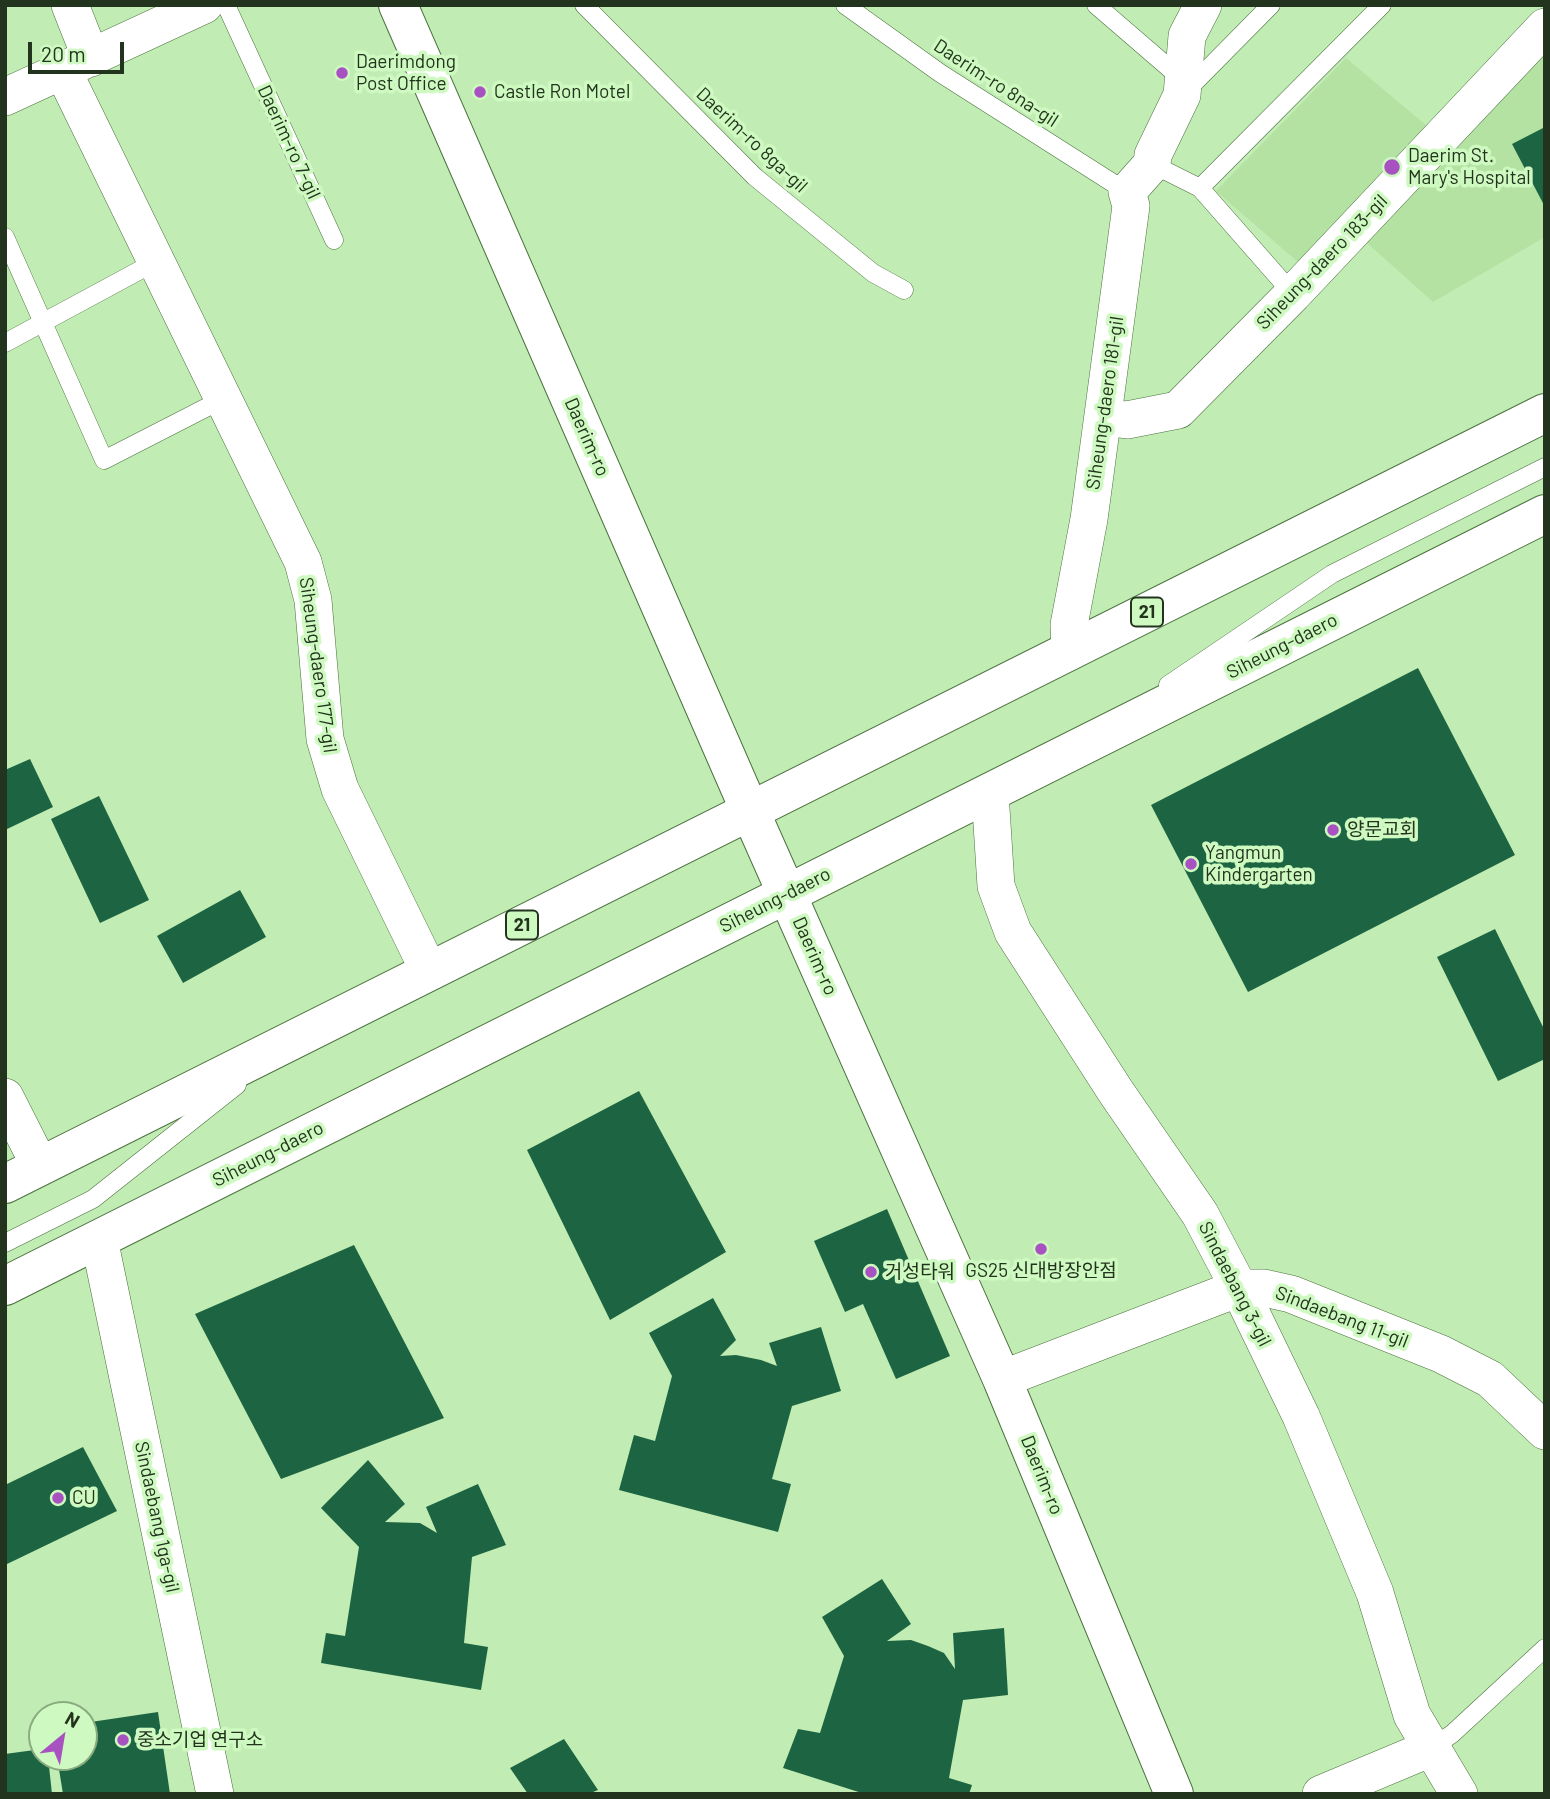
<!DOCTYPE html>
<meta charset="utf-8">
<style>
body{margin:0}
#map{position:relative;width:1550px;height:1799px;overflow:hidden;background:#c1ecb3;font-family:Barlow,sans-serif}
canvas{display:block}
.frame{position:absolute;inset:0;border:7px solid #23341e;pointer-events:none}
.north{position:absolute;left:28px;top:1701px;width:70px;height:70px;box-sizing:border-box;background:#cef9c0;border:2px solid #8aaa7f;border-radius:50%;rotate:30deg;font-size:19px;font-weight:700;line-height:28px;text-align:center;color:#23341e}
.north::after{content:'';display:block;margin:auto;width:24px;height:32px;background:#a752c0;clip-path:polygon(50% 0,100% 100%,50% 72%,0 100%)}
.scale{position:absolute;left:28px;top:42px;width:96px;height:32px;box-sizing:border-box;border:4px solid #23341e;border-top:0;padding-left:9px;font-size:21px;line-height:24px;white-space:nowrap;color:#23341e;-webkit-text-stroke:5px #cef9c0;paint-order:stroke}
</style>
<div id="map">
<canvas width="1550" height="1799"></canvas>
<div class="frame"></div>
<div class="north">N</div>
<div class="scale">20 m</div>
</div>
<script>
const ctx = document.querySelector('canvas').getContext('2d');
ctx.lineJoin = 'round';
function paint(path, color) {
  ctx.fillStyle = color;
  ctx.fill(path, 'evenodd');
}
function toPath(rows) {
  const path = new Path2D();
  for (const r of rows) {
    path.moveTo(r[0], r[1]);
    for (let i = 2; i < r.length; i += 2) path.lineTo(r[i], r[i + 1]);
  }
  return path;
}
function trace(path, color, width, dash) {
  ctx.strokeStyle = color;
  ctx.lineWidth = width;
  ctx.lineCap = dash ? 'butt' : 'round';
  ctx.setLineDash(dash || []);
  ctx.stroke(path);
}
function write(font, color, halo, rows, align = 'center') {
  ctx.font = font + ' Barlow,"Noto Sans KR",sans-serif';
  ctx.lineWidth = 7;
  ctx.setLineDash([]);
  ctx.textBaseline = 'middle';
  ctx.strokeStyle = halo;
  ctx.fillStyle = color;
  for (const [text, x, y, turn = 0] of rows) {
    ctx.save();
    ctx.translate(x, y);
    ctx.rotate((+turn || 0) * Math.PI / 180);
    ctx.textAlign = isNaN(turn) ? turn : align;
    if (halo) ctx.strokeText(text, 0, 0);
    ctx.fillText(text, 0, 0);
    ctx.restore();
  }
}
paint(toPath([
 [1545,43,1545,237,1433,302,1348,226,1306,269,1216,191,1346,58,1446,142]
]), '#b3e2a3');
paint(toPath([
 [1545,127,1545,207,1512,144],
 [1418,668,1515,855,1248,992,1151,805],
 [30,759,53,807,5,830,5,770],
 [99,796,149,900,100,923,51,819],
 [240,890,266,937,183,983,157,936],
 [1495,929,1545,1031,1545,1059,1498,1081,1437,957],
 [639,1091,726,1252,610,1320,527,1150],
 [887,1209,950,1356,896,1379,863,1304,845,1312,814,1241],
 [354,1245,444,1418,281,1479,195,1314],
 [713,1298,736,1340,720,1356,736,1355,761,1360,777,1366,769,1343,821,1327,841,1391,792,1406,772,1479,791,1484,778,1532,619,1490,634,1435,655,1441,672,1376,649,1333],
 [83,1447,117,1511,5,1565,5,1485],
 [368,1460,405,1504,385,1522,420,1523,437,1533,426,1507,478,1484,506,1545,472,1557,464,1643,488,1647,481,1690,321,1663,326,1633,345,1636,359,1547,321,1508],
 [882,1579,911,1624,887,1641,911,1640,928,1646,944,1653,955,1669,953,1633,1004,1628,1008,1695,963,1700,949,1778,972,1785,969,1794,865,1794,783,1768,798,1729,820,1733,844,1656,822,1617],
 [158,1712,170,1794,63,1794,57,1757,84,1757,84,1723],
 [564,1739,598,1790,588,1794,528,1794,510,1768],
 [42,1749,42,1757,48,1757,52,1794,5,1794,5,1754]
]), '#1d6542');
const lane = toPath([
 [226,5,334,240],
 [584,5,755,177,873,273,904,290],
 [845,5,940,73,1127,192],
 [1096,5,1183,80],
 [1187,90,1271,5],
 [1152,164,1200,188,1293,294],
 [1200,188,1382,5],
 [5,237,104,460,223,399],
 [5,343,155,262],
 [1168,685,1332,574,1545,467],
 [5,1243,93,1199,237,1085],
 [1431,1748,1452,1734,1545,1648]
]);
const street = toPath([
 [70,5,91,58],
 [63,71,303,562,313,600,325,739,340,789,429,971],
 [5,97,204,5],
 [1103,417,1127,420,1178,410,1293,294,1545,27],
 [1070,651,1069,625,1089,519,1131,206,1127,192,1152,164,1153,155,1182,95,1187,36,1203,5],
 [990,793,996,886,1013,932,1116,1092,1200,1214,1239,1288,1301,1416,1375,1593,1412,1715,1459,1794],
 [5,1097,40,1166],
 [99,1239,215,1794],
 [1002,1379,1239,1288,1264,1288,1291,1294,1441,1354,1490,1379,1545,1431],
 [1321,1794,1431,1748]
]);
const secondary = toPath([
 [398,5,750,811,1002,1379,1174,1794]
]);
const primary = toPath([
 [5,1184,1545,413],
 [5,1286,1545,514]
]);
trace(lane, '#4b713e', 19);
trace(street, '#4b713e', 38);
trace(secondary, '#4b713e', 40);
trace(primary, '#4b713e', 40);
trace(lane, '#fff', 18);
trace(street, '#fff', 37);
trace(secondary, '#fff', 38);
trace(primary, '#fff', 38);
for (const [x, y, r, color] of [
 [342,73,7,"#a752c0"],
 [480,92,7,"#a752c0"],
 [1392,167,9,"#a752c0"],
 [1333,830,7,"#a752c0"],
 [1191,864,7,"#a752c0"],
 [1041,1249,7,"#a752c0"],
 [871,1272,7,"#a752c0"],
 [58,1498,7,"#a752c0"],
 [123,1740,7,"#a752c0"]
]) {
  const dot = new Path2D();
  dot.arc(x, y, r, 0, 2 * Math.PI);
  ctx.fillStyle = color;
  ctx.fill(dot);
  trace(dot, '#cef9c0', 2.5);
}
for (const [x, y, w] of [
 [1147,612,32],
 [522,925,32]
]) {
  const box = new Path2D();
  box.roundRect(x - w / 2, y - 14.5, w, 29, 5);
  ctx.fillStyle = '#cef9c0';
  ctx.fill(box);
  trace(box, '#23341e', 2);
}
write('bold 18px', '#23341e', null, [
 ["21",1147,612],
 ["21",522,925]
]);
write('19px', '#23341e', '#cef9c0', [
 ["Daerimdong",356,62],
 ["Post Office",356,84],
 ["Castle Ron Motel",494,92],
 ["Daerim St.",1408,156],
 ["Mary's Hospital",1408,178],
 ["양문교회",1347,830],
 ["Yangmun",1205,853],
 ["Kindergarten",1205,875],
 ["GS25 신대방장안점",1041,1271,"center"],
 ["거성타워",885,1272],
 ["CU",72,1498],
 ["중소기업 연구소",137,1740]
], 'left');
write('19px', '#23341e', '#cef9c0', [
 ["Daerim-ro 8na-gil",996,83,33],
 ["Daerim-ro 8ga-gil",752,140,43],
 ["Daerim-ro 7-gil",289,142,65],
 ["Siheung-daero 183-gil",1322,262,-46],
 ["Siheung-daero 181-gil",1105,403,-82],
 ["Daerim-ro",587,437,66],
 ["Siheung-daero",1282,646,-27],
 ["Siheung-daero 177-gil",318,665,82],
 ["Siheung-daero",775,900,-27],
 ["Daerim-ro",815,956,66],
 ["Siheung-daero",268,1154,-27],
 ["Sindaebang 3-gil",1235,1284,63],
 ["Sindaebang 11-gil",1342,1317,21],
 ["Daerim-ro",1042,1475,68],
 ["Sindaebang 1ga-gil",157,1517,78]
]);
</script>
